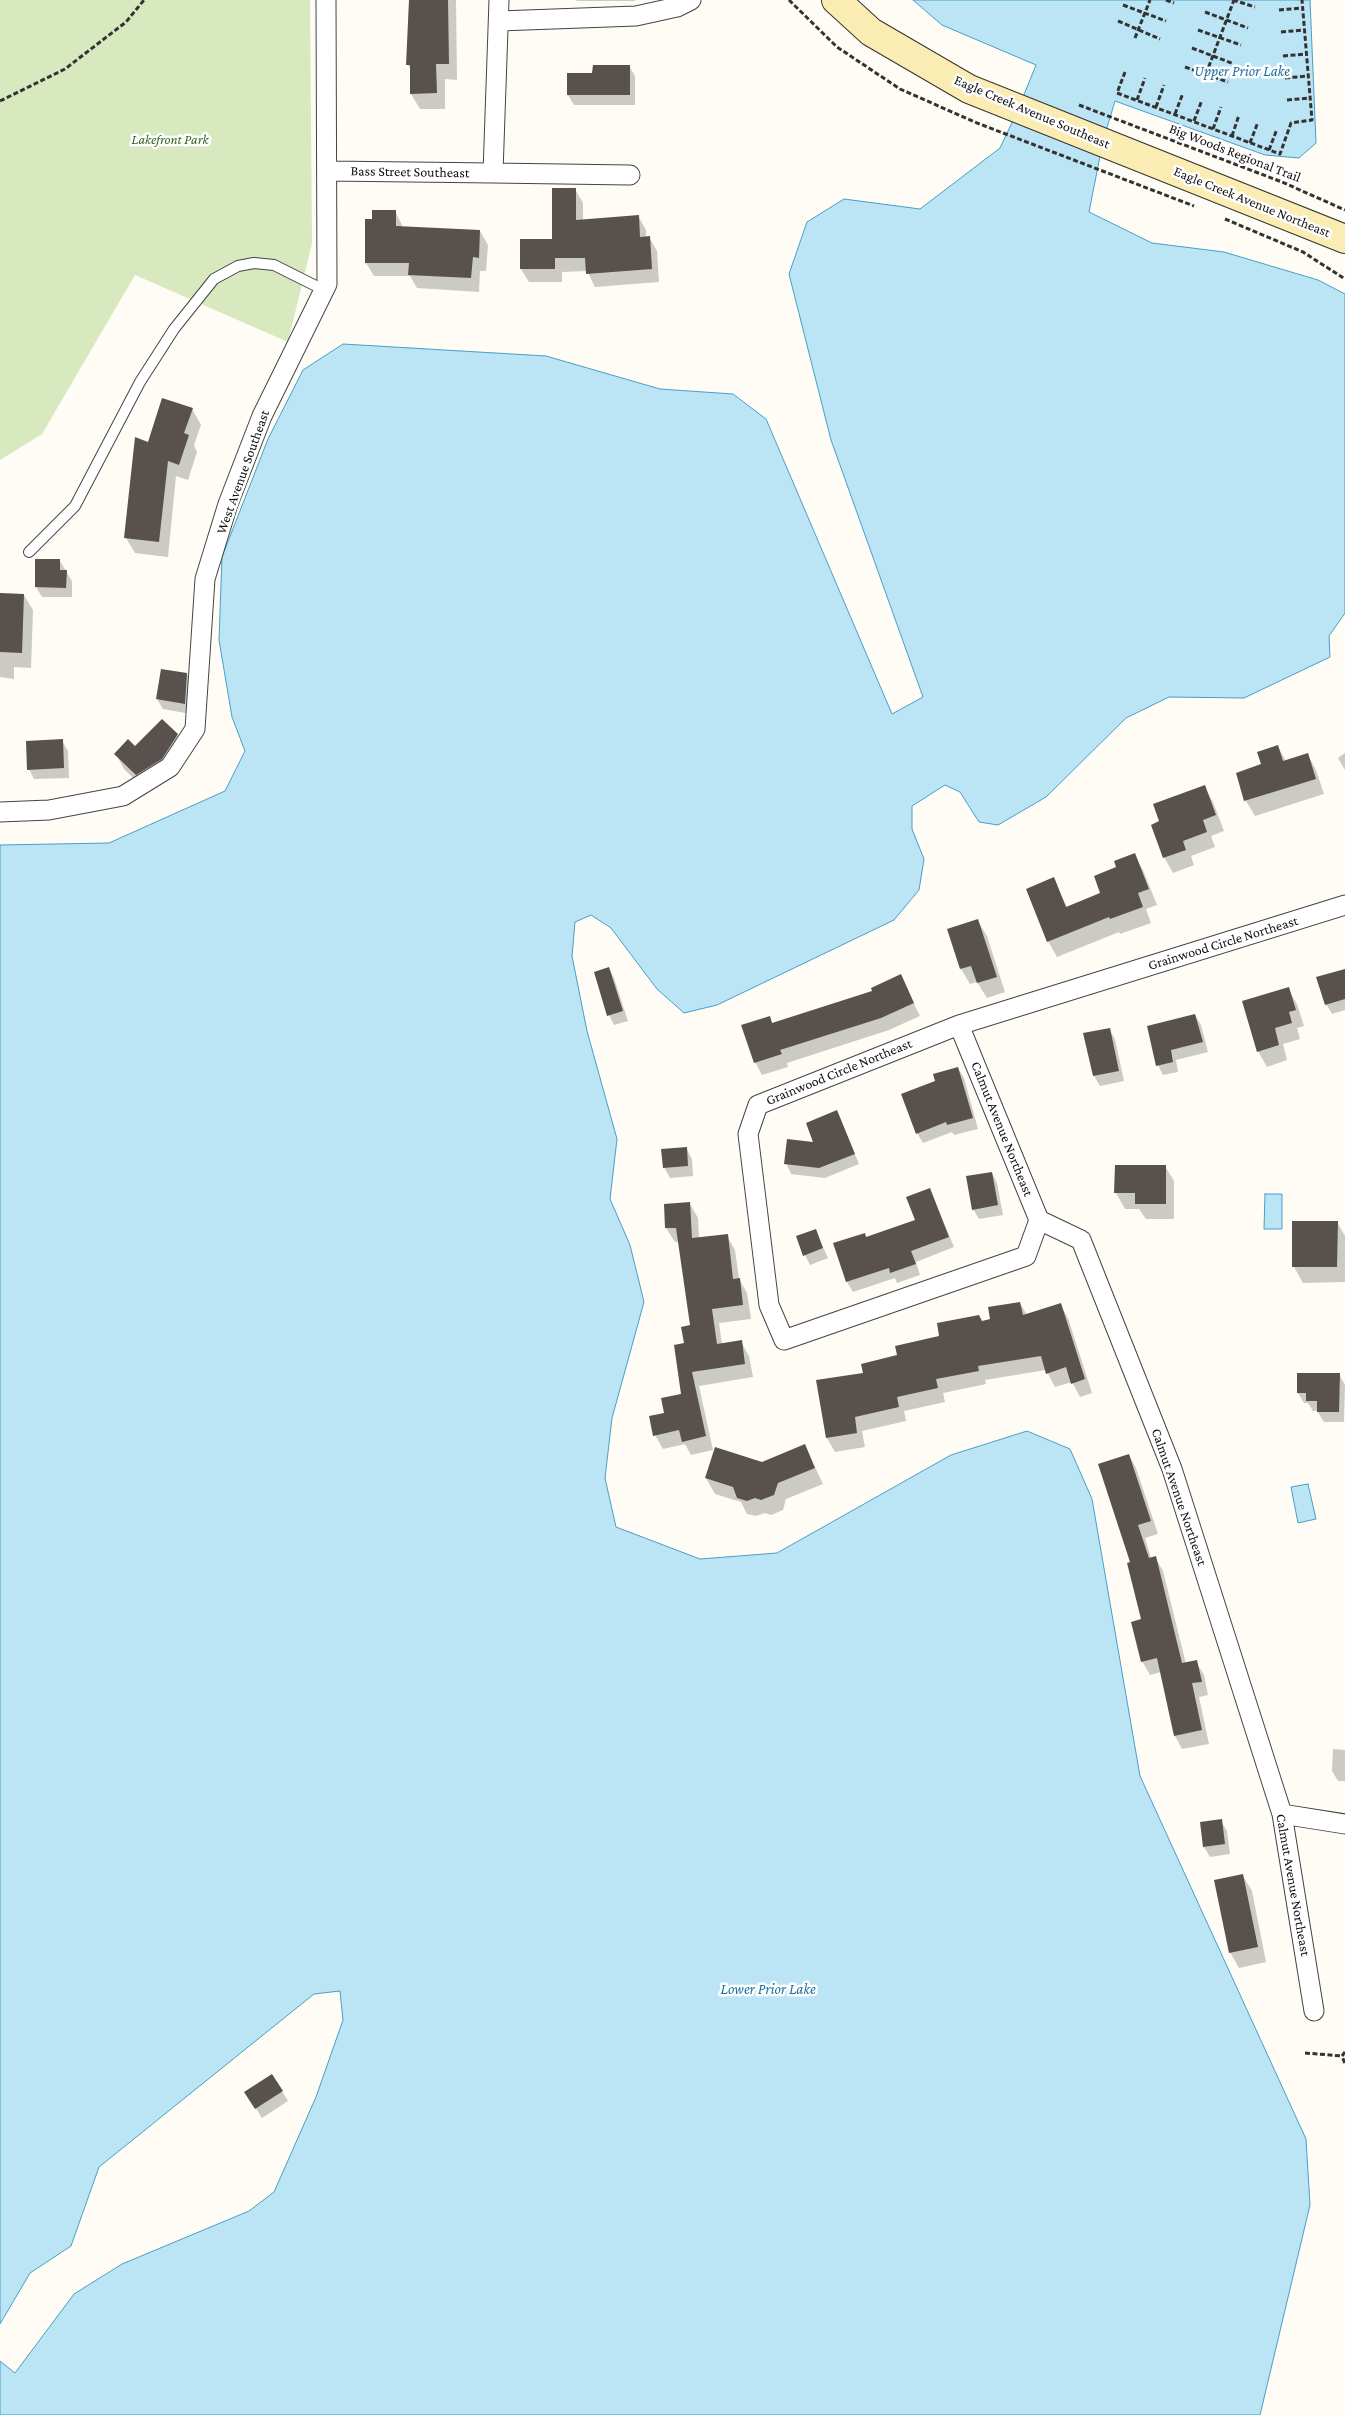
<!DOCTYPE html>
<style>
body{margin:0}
canvas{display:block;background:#fefcf5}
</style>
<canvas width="1345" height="2415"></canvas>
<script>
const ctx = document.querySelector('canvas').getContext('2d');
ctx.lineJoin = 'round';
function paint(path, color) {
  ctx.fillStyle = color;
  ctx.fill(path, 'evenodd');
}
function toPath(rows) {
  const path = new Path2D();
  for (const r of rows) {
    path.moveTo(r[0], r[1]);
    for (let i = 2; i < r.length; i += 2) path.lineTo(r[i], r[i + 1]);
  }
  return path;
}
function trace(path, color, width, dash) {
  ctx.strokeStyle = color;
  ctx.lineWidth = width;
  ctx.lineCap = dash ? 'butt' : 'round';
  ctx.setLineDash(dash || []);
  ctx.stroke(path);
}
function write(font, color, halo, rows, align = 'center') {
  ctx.font = font + ' "Crimson Pro",serif';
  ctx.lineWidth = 5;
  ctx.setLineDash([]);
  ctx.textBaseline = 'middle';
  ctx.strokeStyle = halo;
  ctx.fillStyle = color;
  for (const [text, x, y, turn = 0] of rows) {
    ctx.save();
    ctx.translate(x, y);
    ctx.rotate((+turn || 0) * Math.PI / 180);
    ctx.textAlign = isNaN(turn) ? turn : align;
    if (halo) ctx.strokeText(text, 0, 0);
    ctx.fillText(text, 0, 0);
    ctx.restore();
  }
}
paint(toPath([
 [0,0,310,0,312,243,288,342,135,275,42,434,0,460]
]), '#d8e8bf');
const water = toPath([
 [913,0,1310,0,1316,143,1299,158,1265,155,1115,101,1103,141,1089,212,1152,243,1224,252,1318,280,1345,294,1345,613,1329,636,1330,657,1244,698,1169,697,1126,718,1046,797,998,825,979,822,960,792,945,785,912,806,912,829,924,859,919,890,894,920,717,1005,684,1013,657,989,611,928,591,915,575,922,572,956,587,1031,617,1139,610,1199,630,1245,644,1302,612,1418,605,1478,616,1527,700,1559,777,1553,951,1455,1027,1431,1070,1449,1092,1499,1140,1776,1306,2139,1310,2205,1260,2415,0,2415,0,2361,15,2373,74,2294,122,2264,249,2211,274,2192,316,2097,343,2020,340,1991,314,1994,99,2167,71,2246,30,2273,0,2324,0,845,109,843,225,791,245,751,232,717,219,640,222,557,268,439,303,370,343,344,546,356,660,389,733,394,766,419,892,714,923,697,831,440,789,274,807,222,844,199,920,209,1000,148,1017,112,1036,65,942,25,913,0],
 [1265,1194,1282,1194,1282,1229,1264,1229,1265,1194],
 [1308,1484,1316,1519,1298,1523,1291,1487,1308,1484]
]);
paint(water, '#bbe4f4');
trace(water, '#469fc7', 1);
paint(toPath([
 [409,0,456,0,457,80,445,79,445,109,420,109,411,94,411,70,408,65],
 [576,0,635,0,635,1,577,1],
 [629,66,635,76,635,105,574,105,568,95,594,74],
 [575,189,583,203,583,220,638,216,646,230,646,238,649,237,657,251,659,282,595,287,587,271,562,272,562,282,529,282,521,269,553,240],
 [395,211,403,227,480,231,488,245,486,271,480,271,479,292,417,288,410,276,374,276,366,263,373,220],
 [192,409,201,425,194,445,197,452,188,480,176,476,168,557,135,553,126,538,149,443],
 [60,561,72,581,72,597,42,597,36,587],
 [0,594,24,595,33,610,31,668,14,667,14,679,0,677],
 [187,674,193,684,191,714,163,709,157,699],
 [177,735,186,751,145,790,124,769,116,754],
 [62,741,68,751,69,778,34,779,29,769],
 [1278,747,1286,761,1308,755,1316,770,1324,794,1255,816,1246,801,1237,774,1263,765],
 [1345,753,1345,770,1338,758],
 [1204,786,1213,802,1224,831,1211,836,1215,847,1191,856,1194,865,1173,873,1164,857,1161,822],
 [1134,855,1143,870,1157,905,1146,909,1151,923,1120,934,1119,932,1057,957,1048,941,1053,879,1067,907,1102,893,1118,868],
 [978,921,987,936,1005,992,987,998,977,982,970,984,961,969],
 [609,968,614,978,628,1021,614,1025,609,1015],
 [1345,970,1345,1010,1332,1014,1326,1004],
 [900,976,920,1016,889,1030,787,1063,788,1067,762,1075,755,1062,769,1017,773,1024,874,992],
 [1288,989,1297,1004,1304,1026,1297,1028,1300,1039,1283,1044,1287,1060,1267,1067,1258,1051],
 [1195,1015,1201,1025,1208,1052,1176,1060,1178,1072,1163,1075,1158,1065],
 [1109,1029,1115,1039,1124,1081,1100,1086,1094,1076],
 [958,1068,964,1078,978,1129,954,1135,952,1132,923,1143,917,1133,936,1082],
 [837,1112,859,1164,825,1178,791,1174,786,1163,815,1143],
 [686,1148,692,1159,693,1176,670,1178,664,1167],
 [1116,1166,1165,1166,1174,1181,1174,1219,1146,1219,1139,1209,1125,1209,1116,1193],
 [992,1173,997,1183,1003,1215,979,1219,973,1209],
 [930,1189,954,1247,916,1262,920,1275,897,1283,895,1278,853,1292,847,1282,867,1238,917,1221],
 [690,1204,698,1218,699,1239,727,1236,735,1250,739,1279,747,1293,751,1319,719,1323,722,1344,741,1342,749,1356,753,1377,699,1386,713,1450,691,1455,685,1444,663,1449,655,1435,665,1414,683,1395,685,1344,691,1326,679,1242,675,1242,666,1228,665,1205],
 [1294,1222,1337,1222,1345,1236,1345,1282,1303,1283,1294,1267],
 [815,1230,828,1258,810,1265,805,1255],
 [1020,1303,1027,1315,1060,1304,1068,1318,1092,1393,1080,1397,1072,1382,1055,1387,1046,1370,985,1380,986,1384,943,1393,945,1402,904,1411,906,1421,862,1431,865,1447,835,1452,827,1438,864,1374,941,1337,992,1320],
 [1339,1374,1345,1385,1344,1422,1324,1422,1317,1411,1313,1411,1308,1403,1304,1403,1298,1393],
 [805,1446,823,1484,786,1499,783,1510,771,1515,765,1513,756,1516,747,1514,741,1502,715,1494,706,1478,762,1463],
 [1129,1455,1136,1468,1158,1534,1145,1538,1151,1558,1155,1557,1163,1571,1186,1664,1196,1662,1204,1675,1208,1695,1199,1697,1209,1744,1182,1749,1175,1736,1161,1672,1150,1675,1142,1661,1143,1620,1131,1563],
 [1333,1749,1345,1750,1345,1781,1338,1781,1332,1771],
 [1221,1821,1227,1831,1230,1854,1210,1857,1204,1847],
 [1243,1876,1252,1891,1266,1962,1239,1968,1230,1952],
 [282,2091,288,2101,262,2118,252,2102]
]), '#0003');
paint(toPath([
 [409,0,448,0,449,64,436,64,437,93,410,94,410,65,406,65],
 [593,65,630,65,630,95,567,95,567,73,592,73],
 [552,188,576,188,576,220,639,215,640,237,650,236,652,269,586,274,585,258,555,258,555,269,520,269,520,239,552,239],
 [372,210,396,210,396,226,480,230,479,258,473,257,471,278,408,275,409,263,365,263,365,219,372,219],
 [162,398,193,408,184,433,189,435,179,465,168,461,159,542,124,538,135,437,148,442],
 [35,559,60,559,60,570,67,570,66,588,35,587],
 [0,593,24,594,22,653,0,652],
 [161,669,187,673,185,704,156,699],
 [162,719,178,734,162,759,136,775,114,754,128,739,135,746],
 [63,739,64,768,27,770,26,741],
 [1278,745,1283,761,1308,753,1316,779,1244,801,1236,773,1261,764,1257,752],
 [1205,785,1216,815,1203,820,1207,832,1183,841,1186,850,1163,858,1151,825,1159,821,1153,804],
 [1135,853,1149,889,1138,893,1143,907,1110,919,1109,917,1047,942,1026,889,1054,877,1066,907,1100,893,1094,876,1116,867,1114,861],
 [978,919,997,977,977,983,971,966,960,969,947,929],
 [609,967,623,1011,607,1016,594,972],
 [1345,969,1345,999,1325,1005,1316,977],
 [901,974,914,1003,881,1018,780,1050,782,1054,754,1063,741,1025,770,1016,772,1023,872,991,871,988],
 [1289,987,1296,1010,1289,1012,1292,1023,1275,1028,1279,1045,1257,1052,1242,1001],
 [1195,1014,1203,1042,1171,1050,1173,1062,1156,1066,1147,1026],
 [1110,1028,1119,1071,1093,1076,1083,1033],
 [958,1067,973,1118,947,1125,946,1122,916,1134,901,1094,935,1081,933,1074],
 [837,1110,855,1154,819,1168,784,1164,787,1139,813,1142,806,1123],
 [687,1147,688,1166,663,1168,661,1149],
 [1115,1165,1166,1165,1166,1204,1135,1204,1135,1193,1114,1193],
 [992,1172,998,1205,972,1210,966,1176],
 [930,1188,949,1237,911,1251,916,1264,890,1273,889,1268,846,1282,833,1243,865,1233,866,1237,915,1220,906,1197],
 [690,1202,692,1238,728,1234,733,1279,740,1278,743,1305,712,1309,717,1344,742,1340,745,1364,692,1372,706,1436,682,1442,679,1430,653,1436,649,1416,664,1413,661,1398,681,1394,674,1345,684,1343,681,1327,690,1325,676,1228,665,1228,664,1204],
 [1292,1221,1338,1221,1337,1267,1292,1267],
 [816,1229,823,1248,803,1256,796,1236],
 [1020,1302,1023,1315,1061,1303,1085,1379,1071,1384,1066,1367,1046,1374,1041,1356,978,1366,979,1371,936,1379,938,1388,897,1397,899,1407,855,1417,857,1433,826,1438,816,1380,863,1373,861,1364,897,1355,895,1346,939,1336,937,1323,979,1315,982,1321,990,1319,988,1307],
 [1297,1373,1340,1373,1339,1412,1317,1412,1317,1401,1306,1401,1306,1393,1297,1393],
 [805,1444,815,1468,778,1483,774,1495,761,1500,755,1498,747,1501,737,1498,733,1487,705,1478,715,1447,762,1462],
 [1129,1454,1151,1521,1138,1525,1149,1558,1156,1556,1182,1663,1197,1660,1202,1682,1192,1683,1202,1730,1174,1736,1157,1658,1141,1662,1131,1622,1141,1619,1127,1563,1130,1562,1098,1464],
 [1222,1819,1225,1844,1203,1847,1200,1822],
 [1243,1874,1258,1947,1229,1953,1214,1880],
 [272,2074,283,2091,255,2109,244,2092]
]), '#59514d');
const service = toPath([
 [29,552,75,506,140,382,174,329,214,279,238,266,254,263,274,265,324,290]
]);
const minor = toPath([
 [499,21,636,16,677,7,691,0],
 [328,171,493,173,499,0],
 [493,173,630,175],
 [0,812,49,810,123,796,170,767,195,729,205,579,228,504,262,416,327,284,326,0],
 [959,1025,1039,1220,1081,1240,1172,1469,1282,1814,1314,2011],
 [1039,1220,1026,1256,784,1340,769,1305,748,1134,758,1105,959,1025,1345,905],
 [1282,1814,1345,1824]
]);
const secondary = toPath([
 [836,0,871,32,969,89,1345,239]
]);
trace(service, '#444', 12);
trace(minor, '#444', 21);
trace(secondary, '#333', 30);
trace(toPath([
 [789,0,837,47,900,89,977,123,1194,206],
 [1166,0,1174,3],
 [1233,0,1255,7],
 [1123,5,1166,21],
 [1279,10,1302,8],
 [1205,12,1248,28],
 [1118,21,1160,39],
 [1198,30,1241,45],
 [1281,32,1304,30],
 [1135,38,1150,0],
 [1192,48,1234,64],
 [1283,56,1306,54],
 [1185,67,1228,82],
 [1125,72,1117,93,1280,154,1291,123,1312,120,1302,0],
 [1206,74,1234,0],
 [1285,78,1308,76],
 [1137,100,1145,78],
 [1287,100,1310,98],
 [0,101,65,69,126,22,144,0],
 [1079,105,1282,182,1345,210],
 [1156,107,1164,85],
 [1175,114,1183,93],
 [1194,121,1202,100],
 [1213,129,1221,107],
 [1232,136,1239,115],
 [1250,143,1258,122],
 [1269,150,1277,129],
 [1225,219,1303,252,1345,279],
 [1345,2052,1342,2056,1345,2064],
 [1305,2053,1342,2056]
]), '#333', 3, [5, 2.5]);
trace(service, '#fff', 10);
trace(minor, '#fff', 19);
trace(secondary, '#fbecb3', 28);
write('14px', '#111', '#fff', [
 ["Eagle Creek Avenue Southeast",1032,112,23],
 ["Big Woods Regional Trail",1235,153,21],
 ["Bass Street Southeast",410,172,1],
 ["Eagle Creek Avenue Northeast",1252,202,22],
 ["West Avenue Southeast",243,472,-70],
 ["Grainwood Circle Northeast",1223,943,-17],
 ["Grainwood Circle Northeast",839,1072,-22],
 ["Calmut Avenue Northeast",1002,1129,68],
 ["Calmut Avenue Northeast",1179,1497,71],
 ["Calmut Avenue Northeast",1293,1885,80]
]);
write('italic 14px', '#376623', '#fff', [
 ["Lakefront Park",170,140]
]);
write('italic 15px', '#1e729e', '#fff', [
 ["Upper Prior Lake",1242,71],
 ["Lower Prior Lake",768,1989]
]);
</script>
